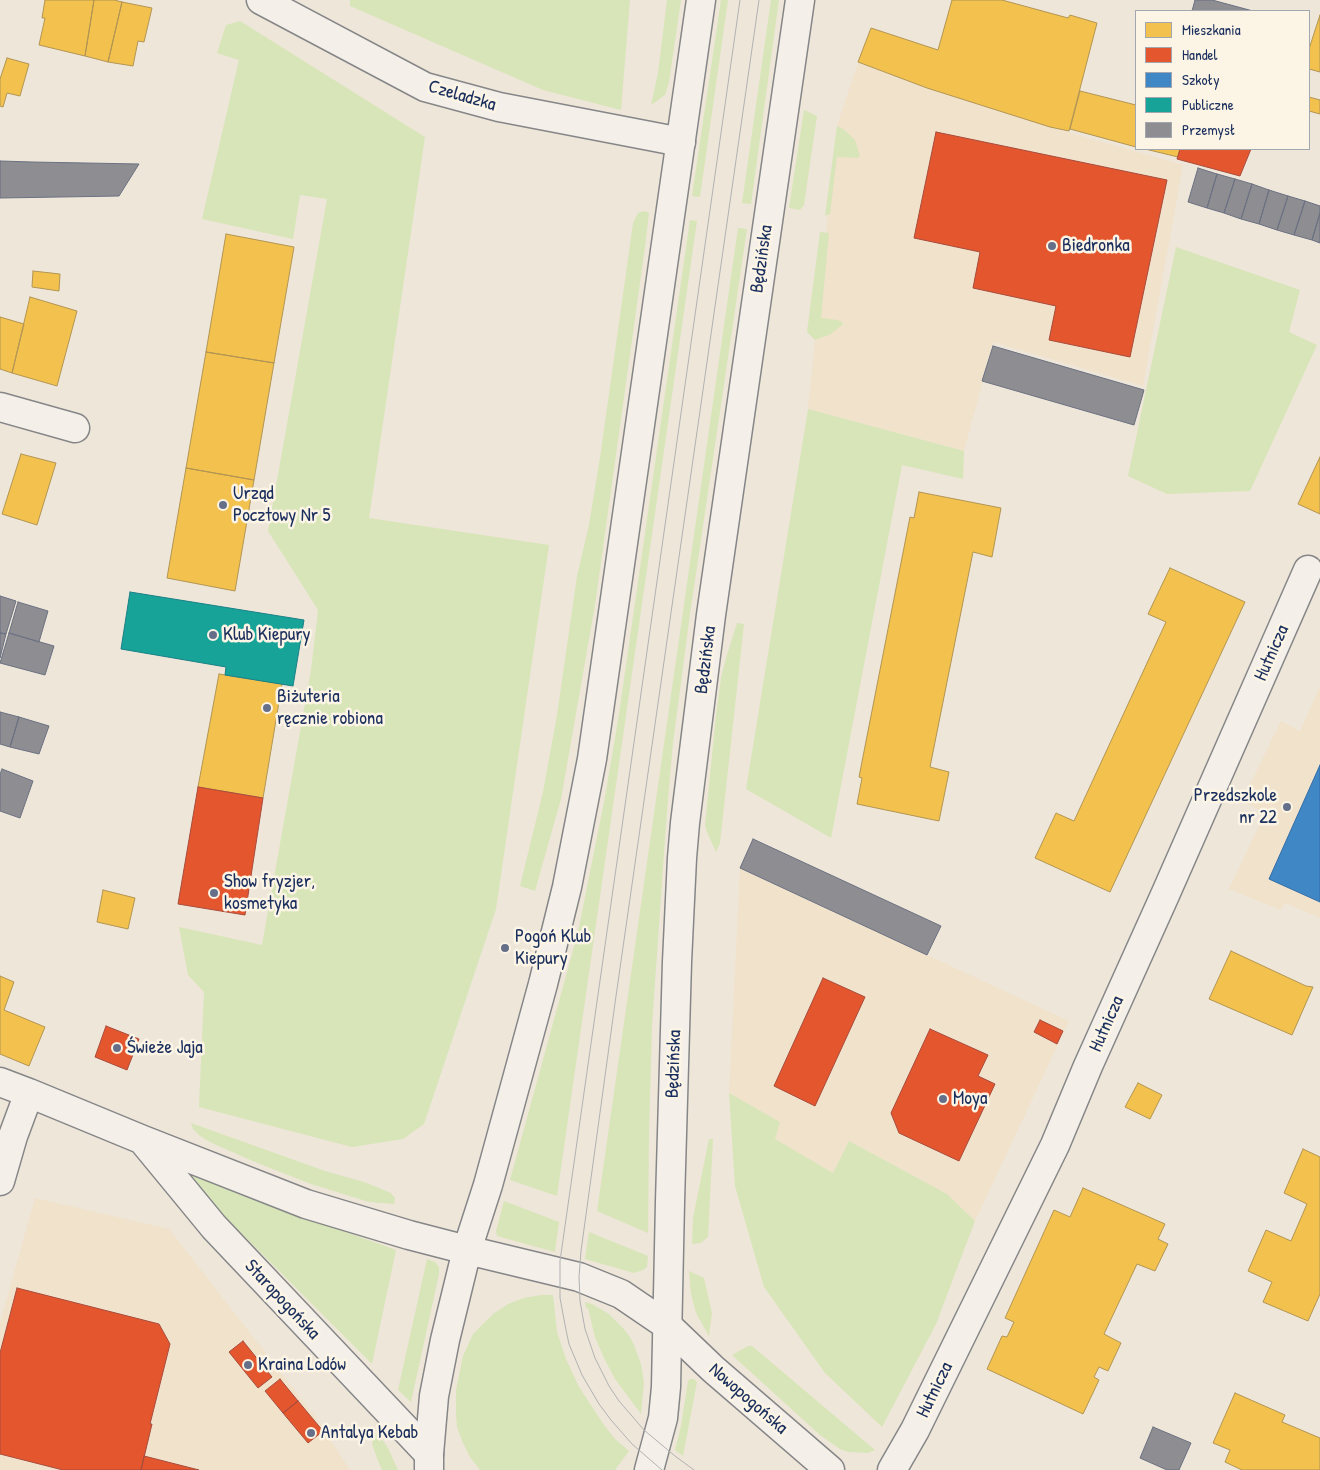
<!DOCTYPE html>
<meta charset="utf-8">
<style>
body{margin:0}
#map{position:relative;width:1320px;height:1470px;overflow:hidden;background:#eee6d8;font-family:"Patrick Hand",sans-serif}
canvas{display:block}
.legend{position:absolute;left:1135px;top:10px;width:175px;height:140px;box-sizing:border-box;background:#fcf5e5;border:1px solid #a2a6af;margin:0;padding:6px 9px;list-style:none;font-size:15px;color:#1b2f5e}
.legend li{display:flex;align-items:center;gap:10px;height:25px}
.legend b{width:25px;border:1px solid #a2a6af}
</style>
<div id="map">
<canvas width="1320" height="1470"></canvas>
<ul class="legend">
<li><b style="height:14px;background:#f2c14e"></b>Mieszkania</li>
<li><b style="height:14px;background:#e4572e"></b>Handel</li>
<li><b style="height:14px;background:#3f88c5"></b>Szkoły</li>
<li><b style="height:14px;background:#17a398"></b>Publiczne</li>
<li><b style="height:14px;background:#8d8d92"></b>Przemysł</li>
</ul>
</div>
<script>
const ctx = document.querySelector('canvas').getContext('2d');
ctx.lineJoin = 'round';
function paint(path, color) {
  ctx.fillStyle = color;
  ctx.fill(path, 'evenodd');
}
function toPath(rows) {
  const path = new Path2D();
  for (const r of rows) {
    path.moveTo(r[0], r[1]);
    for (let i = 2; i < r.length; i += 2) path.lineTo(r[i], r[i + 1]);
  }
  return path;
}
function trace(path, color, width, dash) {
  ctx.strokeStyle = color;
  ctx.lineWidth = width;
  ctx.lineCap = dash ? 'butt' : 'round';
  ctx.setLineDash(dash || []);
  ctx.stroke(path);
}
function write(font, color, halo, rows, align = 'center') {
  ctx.font = font + ' "Patrick Hand",sans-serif';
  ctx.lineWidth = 5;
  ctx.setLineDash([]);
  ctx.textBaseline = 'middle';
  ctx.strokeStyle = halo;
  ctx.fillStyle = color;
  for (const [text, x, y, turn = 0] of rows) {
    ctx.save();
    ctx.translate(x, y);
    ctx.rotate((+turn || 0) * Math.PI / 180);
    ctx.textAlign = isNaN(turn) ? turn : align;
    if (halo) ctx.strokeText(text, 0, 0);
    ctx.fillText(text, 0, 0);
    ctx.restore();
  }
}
paint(toPath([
 [858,63,927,88,1050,127,1183,165,1143,386,993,342,964,451,808,409,837,126],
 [1320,687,1320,918,1285,903,1281,910,1229,889,1265,813,1242,801,1281,721,1300,731],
 [740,868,1069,1021,975,1221,947,1194,849,1141,833,1173,774,1139,780,1122,729,1093],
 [35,1198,169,1229,317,1419,350,1470,0,1470,0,1323]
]), '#f1e2cb');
paint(toPath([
 [350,0,630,0,621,110,543,90,350,6],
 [667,0,681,0,669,82,665,95,651,105,658,73],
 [721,0,728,0,700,197,692,196],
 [771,0,779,0,751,204,742,203],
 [240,21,425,137,369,518,549,545,496,909,424,1124,403,1139,352,1147,199,1107,204,992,188,975,179,927,262,945,311,670,318,610,268,531,327,199,300,195,293,239,202,219,239,60,217,53,226,25],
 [804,110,817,116,804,205,800,210,789,208],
 [837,126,843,129,855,140,860,156,857,158,837,157,830,214,825,216],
 [644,211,649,213,645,247,595,605,561,799,535,891,520,886,543,792,557,715,577,576,589,525,601,451,633,223,638,213],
 [690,220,697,221,557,1196,510,1180,578,932,605,797,619,714],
 [738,228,747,229,690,614,673,743,667,810,652,1026,649,1132,648,1233,597,1211],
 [820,232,829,233,821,318,838,320,842,322,843,324,831,334,815,340,807,332],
 [1176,247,1300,290,1289,332,1317,345,1250,491,1167,494,1128,476],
 [808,409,964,451,963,479,902,465,831,838,746,789],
 [737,623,744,624,720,843,716,852,707,832,705,825,716,716,721,678,726,658],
 [729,1093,780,1122,775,1139,833,1173,849,1141,947,1194,975,1221,936,1324,882,1427,825,1373,764,1287,735,1186],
 [191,1123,325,1171,364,1182,391,1193,395,1198,394,1204,369,1202,311,1184,255,1162,212,1143,200,1136,193,1129],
 [709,1139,713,1139,708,1237,701,1243,692,1244,693,1218],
 [193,1173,307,1218,396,1250,372,1364,244,1236,186,1185,188,1176,189,1174],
 [504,1201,559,1222,555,1252,497,1236,496,1231],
 [589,1232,648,1256,647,1267,643,1270,634,1273,585,1259],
 [427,1259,435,1262,439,1267,439,1274,411,1402,398,1390],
 [689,1271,704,1278,712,1313,709,1336,696,1313,691,1294],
 [541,1295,553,1295,557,1332,566,1359,579,1387,604,1425,615,1439,629,1451,615,1470,480,1470,470,1457,463,1443,457,1427,456,1415,456,1390,463,1356,473,1334,493,1314,508,1304,524,1298],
 [585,1302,592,1304,609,1314,623,1328,630,1337,634,1345,641,1364,644,1383,641,1414,615,1379,604,1358,595,1337,588,1308,586,1308],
 [748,1346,752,1346,875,1450,868,1453,848,1452,840,1449,820,1435,732,1355],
 [690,1379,694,1379,697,1382,683,1456,675,1450,681,1426,688,1381],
 [377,1432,388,1448,398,1470,382,1470,378,1461,372,1444,373,1437]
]), '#d7e5b8');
const homes = toPath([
 [45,0,94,0,85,56,39,45,45,18,42,18,45,0],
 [94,0,114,0,122,2,108,62,85,56,94,0],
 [952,0,1002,0,1068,18,1070,15,1097,23,1069,131,1050,127,927,88,858,62,871,28,938,50,952,0],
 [122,2,152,8,144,42,138,41,133,66,108,62,122,2],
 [1320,15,1320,72,1309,69,1309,49,1320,15],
 [7,58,29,64,20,96,7,93,3,107,0,106,0,79,7,58],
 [1080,91,1136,105,1136,147,1070,129,1080,91],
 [1309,97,1320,100,1320,114,1309,111,1309,97],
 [1145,149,1180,149,1178,157,1145,149],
 [226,234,294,247,274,363,206,352,226,234],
 [33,271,60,274,59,291,32,287,33,271],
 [30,297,77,311,57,386,12,373,30,297],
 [0,317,24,324,12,373,0,369,0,317],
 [206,352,274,363,254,480,186,468,206,352],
 [21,454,56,463,37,525,2,514,21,454],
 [1320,457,1320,514,1298,504,1320,457],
 [186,468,254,480,235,591,167,578,186,468],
 [919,492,1001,508,992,557,973,552,930,767,949,772,939,821,857,804,862,778,859,777,910,517,914,518,919,492],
 [1170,568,1245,602,1110,892,1035,858,1056,813,1074,821,1166,622,1148,614,1170,568],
 [219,674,282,684,263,798,198,787,219,674],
 [103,890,135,898,128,929,97,922,103,890],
 [1231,951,1306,986,1313,987,1292,1035,1209,999,1231,951],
 [0,976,14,982,4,1010,45,1027,29,1066,0,1054,0,976],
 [1138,1083,1162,1095,1150,1119,1125,1107,1138,1083],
 [1303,1149,1320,1157,1320,1294,1308,1321,1263,1302,1272,1282,1248,1271,1266,1230,1291,1241,1307,1204,1284,1193,1303,1149],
 [1083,1188,1165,1224,1158,1239,1168,1244,1155,1271,1137,1264,1104,1334,1121,1343,1108,1371,1099,1367,1094,1377,1099,1380,1083,1414,987,1369,1002,1336,1007,1337,1014,1322,1005,1318,1054,1210,1070,1217,1083,1188],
 [1235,1393,1285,1415,1282,1422,1320,1438,1320,1470,1242,1470,1225,1462,1230,1450,1213,1443,1235,1393]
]);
paint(homes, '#f2c14e');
trace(homes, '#b29553', 1);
const shops = toPath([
 [936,132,1167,180,1130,357,1049,340,1056,306,973,288,980,252,914,238,936,132],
 [1180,149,1251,149,1240,176,1177,159,1180,149],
 [198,787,263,798,245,915,178,904,198,787],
 [823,978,865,997,815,1106,774,1086,823,978],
 [1040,1020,1063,1031,1057,1044,1034,1032,1040,1020],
 [106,1026,139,1039,127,1070,95,1057,106,1026],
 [930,1029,988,1055,978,1076,995,1084,959,1161,899,1133,891,1113,930,1029],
 [17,1288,159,1324,170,1344,150,1424,152,1424,141,1470,63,1470,0,1454,0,1353,17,1288],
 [243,1341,272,1377,258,1388,229,1352,243,1341],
 [280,1379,298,1401,283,1413,265,1391,280,1379],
 [298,1401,323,1431,308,1443,283,1413,298,1401],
 [144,1456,199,1470,141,1470,144,1456]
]);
paint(shops, '#e4572e');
trace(shops, '#a84b3c', 1);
const schools = toPath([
 [1320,765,1320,902,1269,879,1320,765]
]);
paint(schools, '#3f88c5');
trace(schools, '#346da6', 1);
const public = toPath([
 [130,592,304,620,293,686,225,675,226,667,121,649,130,592]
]);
paint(public, '#17a398');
trace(public, '#188087', 1);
const industry = toPath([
 [1195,0,1212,0,1253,11,1192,11,1195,0],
 [0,161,32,162,139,164,119,196,0,198,0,161],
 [1198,168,1217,174,1207,208,1188,202,1198,168],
 [1217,174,1235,179,1224,213,1207,208,1217,174],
 [1235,179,1252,184,1241,219,1224,213,1235,179],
 [1252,184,1269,190,1259,224,1241,219,1252,184],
 [1269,190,1288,196,1277,230,1259,224,1269,190],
 [1288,196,1305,201,1294,235,1277,230,1288,196],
 [1305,201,1320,206,1320,213,1312,240,1294,235,1305,201],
 [1320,213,1320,243,1312,240,1320,213],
 [993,346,1144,390,1134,425,982,381,993,346],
 [0,596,16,601,6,634,0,633,0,596],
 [18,602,48,611,39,642,9,633,18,602],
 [0,633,6,634,0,658,0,633],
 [9,633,54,646,45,675,0,663,9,633],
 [0,712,19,717,10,747,0,744,0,712],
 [19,717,49,726,39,754,10,747,19,717],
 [2,769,33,781,20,818,0,811,0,774,2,769],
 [753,839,941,926,927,955,740,868,753,839],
 [1153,1427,1191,1443,1179,1470,1167,1470,1140,1458,1153,1427]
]);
paint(industry, '#8d8d92');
trace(industry, '#6b7182', 1);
const street = toPath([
 [261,0,425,87,499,107,681,142],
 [0,407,75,428],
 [0,1082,29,1093,143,1140,306,1204,409,1235,467,1250],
 [144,1142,214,1227,429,1454],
 [0,1181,13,1136,29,1093],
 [668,1326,713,1369,830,1470],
 [892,1470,915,1430,1055,1145,1088,1066,1165,895,1308,570]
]);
const secondary = toPath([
 [467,1250,579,1277,621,1294,668,1326],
 [429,1470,429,1454,434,1396,445,1340,467,1250,488,1185,543,984,567,887,592,759,701,0],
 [649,1470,663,1418,666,1387,670,1202,677,962,682,858,685,823,711,615,800,0]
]);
trace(street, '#868689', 31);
trace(secondary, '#868689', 31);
trace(street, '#f4f0e9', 28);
trace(secondary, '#f4f0e9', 28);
trace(toPath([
 [662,1470,632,1444,611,1420,599,1404,582,1375,569,1344,566,1330,560,1298,560,1261,740,0],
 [694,1470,675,1456,644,1430,619,1401,609,1386,595,1358,585,1329,580,1301,579,1277,581,1251,616,996,759,0]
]), '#b1b1b2', 1);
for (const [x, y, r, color] of [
 [1052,246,5,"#656f89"],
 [223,505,5,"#656f89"],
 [213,635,5,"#656f89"],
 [267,708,5,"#656f89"],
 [1287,807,5,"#656f89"],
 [214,893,5,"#656f89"],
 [505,948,5,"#656f89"],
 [117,1048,5,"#656f89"],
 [943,1099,5,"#656f89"],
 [248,1365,5,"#656f89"],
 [311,1433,5,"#656f89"]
]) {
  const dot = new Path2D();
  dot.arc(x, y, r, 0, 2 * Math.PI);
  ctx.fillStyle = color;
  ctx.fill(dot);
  trace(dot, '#fcf5e5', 2);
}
write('19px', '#1b2f5e', '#fcf5e5', [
 ["Czeladzka",462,96,16],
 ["Będzińska",762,259,-82],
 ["Hutnicza",1272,653,-66],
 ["Będzińska",706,660,-83],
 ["Hutnicza",1107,1024,-66],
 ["Będzińska",674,1064,-88],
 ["Staropogońska",282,1300,47],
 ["Hutnicza",935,1390,-64],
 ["Nowopogońska",748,1399,41]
]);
write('19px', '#1b2f5e', '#fcf5e5', [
 ["Biedronka",1062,246],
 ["Urząd",233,494],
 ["Pocztowy Nr 5",233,516],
 ["Klub Kiepury",223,635],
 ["Biżuteria",277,697],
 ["ręcznie robiona",277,719],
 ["Przedszkole",1277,796,"right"],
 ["nr 22",1277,818,"right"],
 ["Show fryzjer,",224,882],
 ["kosmetyka",224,904],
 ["Pogoń Klub",515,937],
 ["Kiepury",515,959],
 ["Świeże Jaja",127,1048],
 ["Moya",953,1099],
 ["Kraina Lodów",258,1365],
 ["Antalya Kebab",321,1433]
], 'left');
</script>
